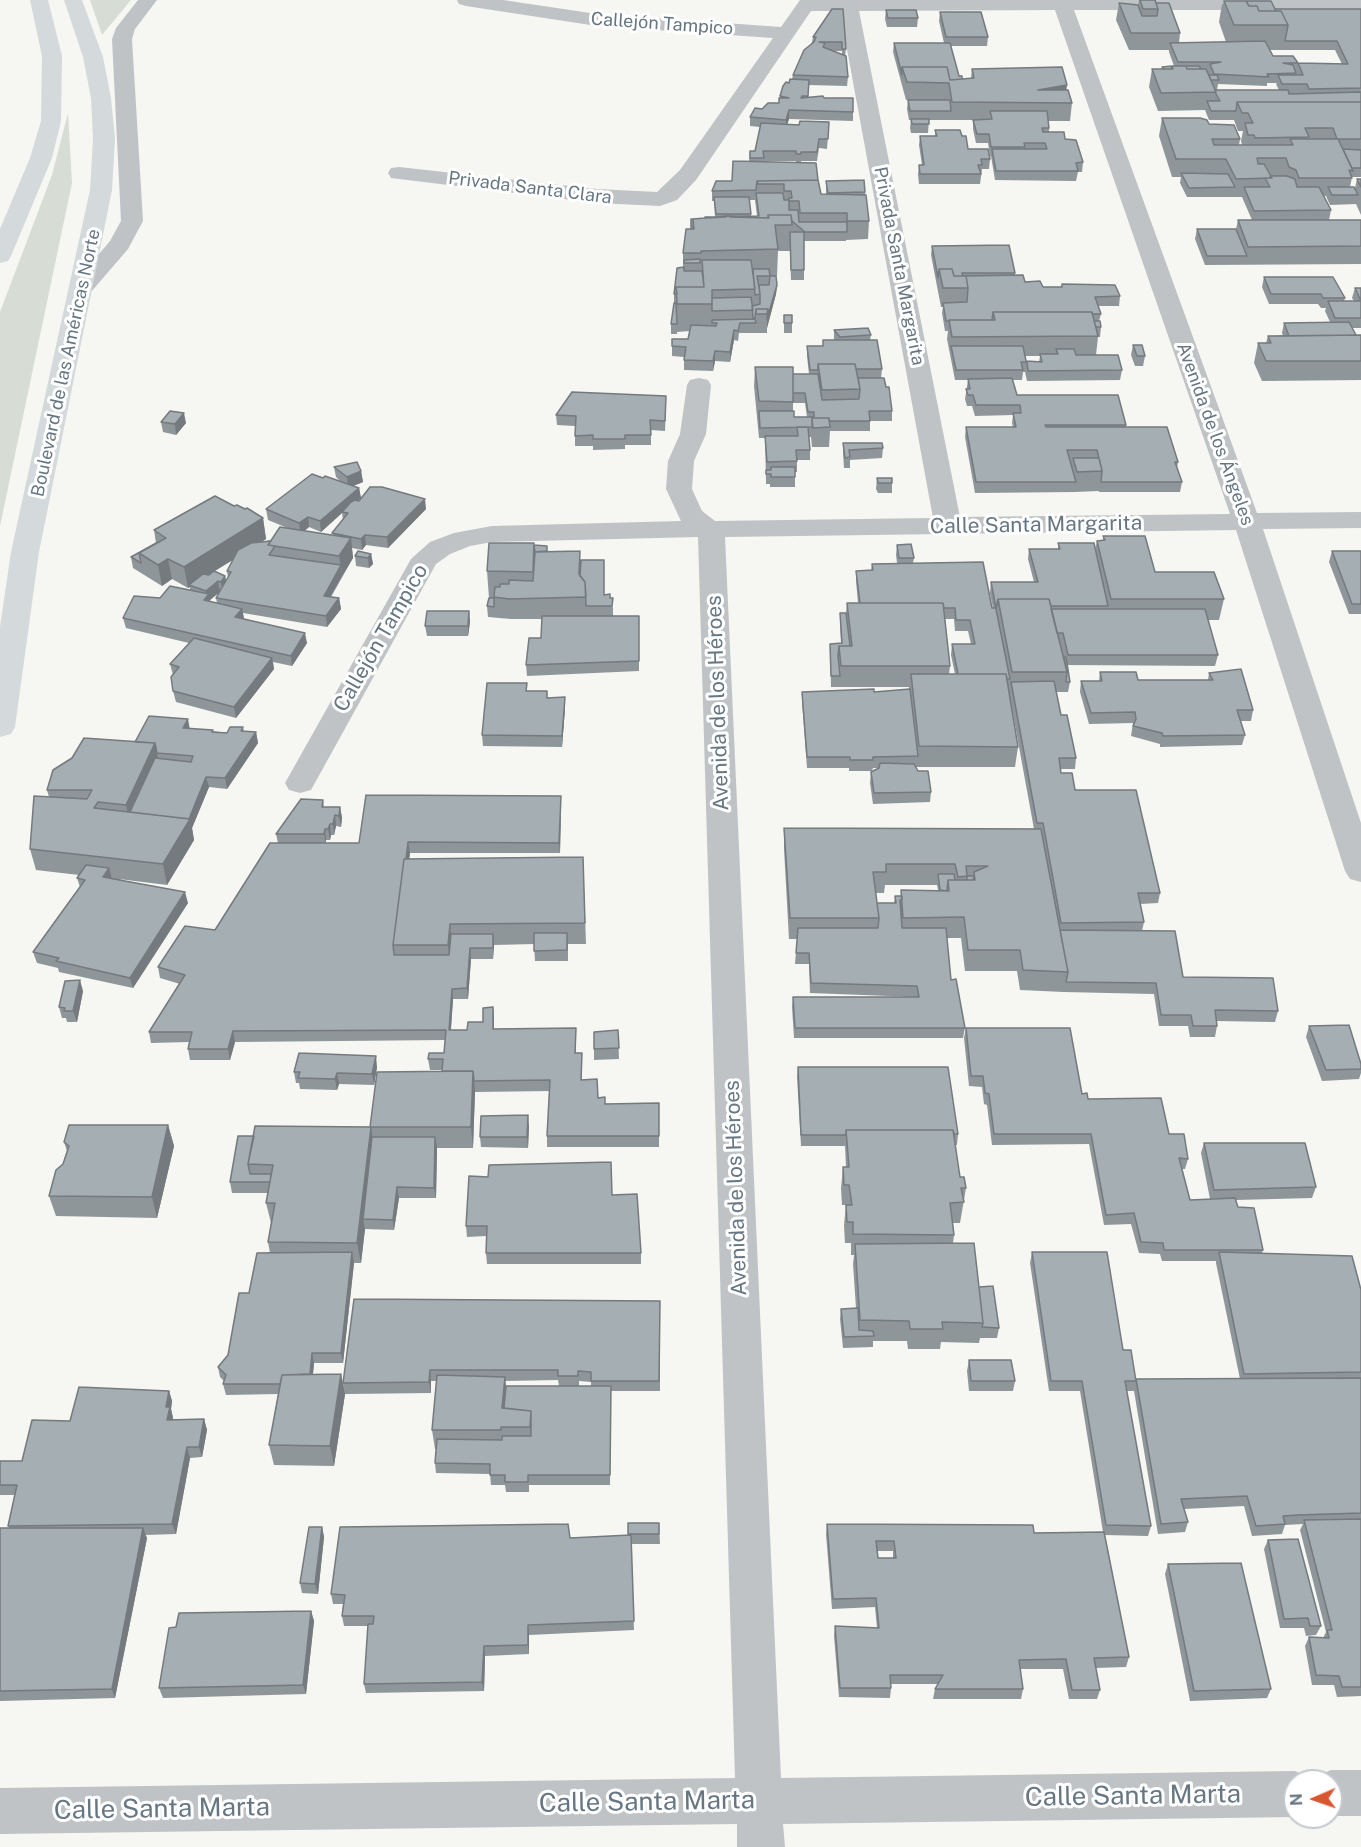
<!DOCTYPE html>
<meta charset="utf-8">
<style>
body{margin:0}
#map{position:relative;width:1361px;height:1847px;overflow:hidden;background:#f6f6f2;font-family:"Public Sans",sans-serif}
canvas{display:block}
.north{position:absolute;left:1283px;top:1769px;width:60px;height:60px;box-sizing:border-box;background:#fff;border:2px solid #c2c8cd;border-radius:50%;rotate:268deg;font-size:16px;font-weight:700;line-height:24px;text-align:center;color:#667682}
.north::after{content:'';display:block;margin:auto;width:21px;height:27px;background:#d85730;clip-path:polygon(50% 0,100% 100%,50% 72%,0 100%)}
</style>
<div id="map">
<canvas width="1361" height="1847"></canvas>
<div class="north">N</div>
</div>
<script>
const ctx = document.querySelector('canvas').getContext('2d');
ctx.lineJoin = 'round';
function paint(path, color) {
  ctx.fillStyle = color;
  ctx.fill(path, 'evenodd');
}
function toPath(rows) {
  const path = new Path2D();
  for (const r of rows) {
    path.moveTo(r[0], r[1]);
    for (let i = 2; i < r.length; i += 2) path.lineTo(r[i], r[i + 1]);
  }
  return path;
}
function trace(path, color, width, dash) {
  ctx.strokeStyle = color;
  ctx.lineWidth = width;
  ctx.lineCap = dash ? 'butt' : 'round';
  ctx.setLineDash(dash || []);
  ctx.stroke(path);
}
function write(font, color, halo, rows, align = 'center') {
  ctx.font = font + ' "Public Sans",sans-serif';
  ctx.lineWidth = 6;
  ctx.setLineDash([]);
  ctx.textBaseline = 'middle';
  ctx.strokeStyle = halo;
  ctx.fillStyle = color;
  for (const [text, x, y, turn = 0] of rows) {
    ctx.save();
    ctx.translate(x, y);
    ctx.rotate((+turn || 0) * Math.PI / 180);
    ctx.textAlign = isNaN(turn) ? turn : align;
    if (halo) ctx.strokeText(text, 0, 0);
    ctx.fillText(text, 0, 0);
    ctx.restore();
  }
}
paint(toPath([
 [90,0,131,0,102,35],
 [68,113,72,183,0,526,0,312,52,175]
]), '#d7dcd4');
paint(toPath([
 [138,0,157,0,135,29,132,39,143,221,128,249,91,292,83,294,75,292,71,287,110,241,121,221,112,39,116,28,138,0],
 [457,0,503,0,597,14,781,27,800,0,1361,0,1361,10,1074,10,1257,513,1361,512,1361,528,1263,529,1361,823,1361,882,1350,879,1345,871,1236,530,725,537,781,1778,1295,1771,1311,1778,1313,1781,1295,1781,1295,1817,783,1824,785,1847,737,1847,737,1824,0,1834,0,1788,735,1778,698,537,492,542,470,546,450,554,436,564,311,790,300,793,289,790,285,783,411,559,430,542,454,533,492,526,681,521,666,489,668,461,680,434,687,385,690,380,699,378,708,380,711,385,706,434,694,461,692,489,702,511,715,521,933,518,840,11,811,11,696,180,677,200,660,206,597,203,399,179,391,178,388,173,391,168,399,167,597,189,657,192,680,170,773,38,597,26,466,6,459,4,457,0],
 [1055,10,1230,514,960,517,859,11,1055,10],
 [1331,1770,1361,1770,1361,1816,1331,1816,1331,1781,1313,1781,1315,1777,1331,1770]
]), '#bfc3c6');
paint(toPath([
 [30,0,48,0,62,56,61,121,52,158,11,256,8,261,0,263,0,229,30,158,41,121,42,56,30,0],
 [64,0,82,0,103,57,111,98,115,139,112,190,39,552,15,727,11,734,0,737,0,627,11,552,90,190,93,139,91,98,83,57,64,0]
]), '#d4d9dc');
paint(toPath([
 [1139,0,1155,0,1156,3,1180,33,1179,43,1226,42,1219,22,1222,4,1223,4,1224,1,1275,9,1361,9,1361,177,1352,177,1350,187,1355,188,1357,179,1361,179,1361,215,1356,204,1330,205,1326,196,1324,196,1331,210,1329,220,1361,220,1361,264,1205,265,1195,239,1197,229,1236,229,1238,220,1252,220,1242,197,1187,197,1180,183,1181,177,1172,177,1159,136,1162,118,1209,124,1240,139,1239,145,1242,145,1241,141,1243,131,1238,131,1234,120,1209,120,1205,110,1158,111,1149,87,1152,69,1162,69,1162,67,1174,66,1169,52,1169,50,1129,50,1116,20,1119,3,1138,5],
 [1270,50,1335,50,1342,64,1298,63,1296,72,1298,63,1273,56],
 [1267,83,1277,83,1276,84,1279,90,1215,90,1217,90,1218,84,1267,86],
 [832,9,846,49,845,56,848,77,847,86,809,85,808,97,824,98,853,112,853,121,789,119,787,124,799,125,829,122,827,149,819,148,817,161,801,161,801,163,818,180,821,194,826,194,826,181,865,192,869,221,868,239,846,240,846,241,804,241,804,280,791,280,790,251,778,251,777,276,776,276,777,285,776,294,767,328,767,333,739,333,738,341,734,340,730,362,715,361,713,371,684,370,684,357,672,356,672,339,688,339,690,331,677,332,677,334,671,334,671,324,674,303,674,294,683,268,683,253,691,229,715,217,714,201,712,201,712,191,732,181,749,161,750,151,755,151,760,127,750,126,750,117,762,109,779,103,780,96,792,79,793,75,812,42,813,37],
 [833,51,842,51,842,55],
 [764,161,796,161,796,162,764,162],
 [749,200,755,200,757,216,751,216],
 [886,10,918,18,917,27,887,27,885,19],
 [940,12,988,37,987,46,951,46,959,76,962,79,971,78,972,69,1066,90,1072,103,1070,121,1048,121,1049,128,1049,132,1065,139,1083,162,1082,172,1078,172,1076,181,995,180,991,156,990,156,988,143,976,143,973,129,973,120,929,120,928,133,911,133,910,128,911,120,909,120,907,109,908,100,906,100,893,52,894,43,944,43,939,21],
 [935,130,962,136,968,149,990,159,989,169,982,169,980,184,919,184,918,175,919,165,922,165,919,145,920,136,935,136],
 [932,246,1015,273,1015,275,1025,282,1043,287,1061,287,1062,284,1120,296,1119,306,1098,306,1101,314,1099,321,1101,327,1100,337,1098,337,1096,355,1122,370,1120,380,1027,381,1025,372,1023,372,1022,380,1012,380,1017,395,1126,425,1126,427,1178,462,1177,468,1182,482,1180,492,1099,492,1099,491,1075,492,975,493,965,437,966,427,1013,427,1012,423,1013,415,975,416,972,406,967,406,965,399,968,380,955,380,947,339,948,331,945,331,942,313,943,307,941,307,931,255],
 [1025,356,1040,356,1039,362,1026,361],
 [1264,277,1345,298,1344,301,1354,301,1352,298,1355,288,1361,288,1361,328,1352,328,1356,335,1361,335,1361,380,1262,381,1254,363,1258,343,1266,343,1268,336,1283,336,1282,333,1284,323,1330,322,1325,311,1326,308,1321,308,1318,304,1269,304,1262,287],
 [784,315,792,323,792,333,784,333],
 [834,330,871,335,870,340,882,369,881,378,892,411,892,421,870,421,870,431,830,431,829,447,812,447,811,437,809,437,810,450,810,460,797,460,797,472,795,472,795,487,770,487,770,484,766,484,766,480,765,438,759,438,754,386,755,367,793,374,809,374,807,356,807,346,823,346,834,340],
 [793,403,805,403,807,417,794,417,793,411],
 [1133,345,1145,356,1143,366,1135,366,1131,355],
 [666,406,665,431,651,430,651,445,625,445,625,449,593,450,593,446,575,446,575,426,557,425,556,415],
 [161,422,186,423,176,435,163,432],
 [843,443,883,448,882,458,850,460,850,468,844,468,843,453],
 [334,467,361,471,363,482,353,486,359,488,361,498,358,500,426,509,388,548,366,545,362,550,352,548,353,558,331,597,339,598,341,609,327,627,243,613,244,619,307,643,292,666,273,662,274,669,236,718,176,702,173,691,173,675,170,664,189,643,126,628,123,618,160,598,190,590,190,587,188,588,172,579,162,586,133,568,131,557,156,543,154,530,234,506,263,518,266,539,261,542,271,540,290,529,268,520,266,509,323,478,340,481,336,477],
 [342,513,343,520,332,533,333,535,304,531,309,527,321,532],
 [233,560,227,571,228,578,226,581,225,576,214,571],
 [219,592,216,598,217,603,210,602,210,600],
 [877,478,892,483,892,493,878,493,876,489],
 [1103,536,1155,572,1224,599,1219,620,1208,620,1218,655,1215,666,1067,665,1070,682,1068,692,1056,692,1061,715,1076,758,1075,769,1060,769,1061,773,1160,893,1158,903,1140,904,1144,922,1142,931,1183,977,1278,1011,1275,1022,1217,1021,1217,1026,1215,1037,1190,1037,1188,1026,1159,1026,1154,994,1064,992,1020,990,1017,971,965,971,961,938,947,938,951,980,965,1028,963,1038,794,1038,792,1007,793,997,916,997,810,993,809,964,795,964,797,939,789,939,784,849,784,828,1034,829,1011,703,1018,747,1015,767,916,767,931,792,930,802,873,804,870,783,871,772,879,768,873,768,872,771,849,771,849,768,807,768,802,702,802,692,874,692,909,689,909,687,831,687,830,644,841,643,840,623,840,613,846,613,847,603,858,603,856,581,856,571,871,570,872,564,897,563,896,555,897,545,914,558,913,563,993,608,990,593,991,582,1034,582,1028,559,1029,549,1058,549,1058,543,1095,550,1097,541,1103,540],
 [945,619,954,619,955,631,968,631,971,644,952,644,951,655,955,674,949,674,950,666],
 [885,885,937,885,938,890,901,890,901,896,895,896,894,903,877,903,876,893,884,893],
 [534,545,547,551,581,560,604,595,610,598,613,608,613,616,639,616,639,671,527,676,526,665,541,638,542,619,511,619,488,617,487,606,489,598,487,571],
 [1332,551,1361,551,1361,614,1349,614,1329,562],
 [371,554,373,564,369,568,356,566,355,556],
 [469,611,470,622,468,636,427,636,425,626],
 [1100,672,1138,680,1208,680,1209,673,1253,710,1251,721,1240,721,1245,735,1242,745,1160,747,1160,744,1131,736,1133,723,1089,724,1080,692,1081,681,1099,681],
 [527,691,548,698,565,708,562,747,483,746,482,735],
 [243,727,244,731,256,732,258,743,227,789,209,787,192,828,194,840,167,885,119,879,188,903,133,988,59,972,58,968,37,963,33,952,80,887,77,878,79,875,36,870,30,849,49,797,47,790,135,742,190,728,227,733],
 [323,800,324,807,340,807,342,818,341,827,336,826,334,835,331,835,330,840,326,840,326,843,359,843,561,806,560,853,410,853,409,859,583,857,586,944,568,944,568,961,535,961,534,944,494,945,493,959,471,959,468,999,453,999,451,1030,467,1030,483,1022,493,1007,494,1029,576,1028,576,1053,582,1053,582,1080,605,1104,659,1103,659,1147,547,1147,547,1136,550,1091,475,1092,473,1148,437,1148,436,1198,399,1198,394,1230,365,1229,361,1263,354,1263,343,1363,314,1363,313,1374,341,1374,345,1394,334,1466,274,1465,269,1445,278,1394,226,1395,223,1384,224,1381,220,1377,218,1367,228,1355,249,1293,270,1253,268,1242,271,1223,266,1203,268,1193,232,1193,230,1182,254,1136,370,1127,442,1071,442,1070,430,1070,428,1059,444,1053,445,1040,235,1042,230,1060,190,1060,188,1049,189,1042,151,1043,149,1032,180,984,160,978,158,967,215,930,278,843,276,834],
 [83,991,77,1022,67,1022,66,1018,62,1018,59,1007],
 [1309,1026,1361,1064,1361,1073,1359,1079,1322,1081,1306,1037],
 [966,1028,1082,1094,1088,1099,1169,1134,1188,1159,1185,1169,1182,1169,1190,1200,1210,1199,1201,1153,1204,1143,1316,1187,1312,1198,1236,1200,1238,1207,1263,1250,1262,1253,1361,1290,1361,1696,1337,1697,1334,1685,1312,1685,1305,1646,1309,1637,1323,1638,1326,1632,1300,1530,1303,1524,1285,1525,1282,1534,1252,1536,1244,1506,1184,1509,1188,1522,1185,1532,1158,1534,1134,1391,1126,1391,1151,1526,1148,1536,1105,1535,1129,1657,1126,1667,1096,1668,1100,1690,1097,1699,1069,1699,1063,1669,1020,1669,1023,1689,1021,1699,933,1699,935,1689,938,1684,891,1684,891,1688,890,1698,839,1697,834,1636,835,1626,877,1628,875,1607,832,1609,826,1534,827,1524,1034,1533,1103,1532,1080,1391,1049,1391,1030,1263,1032,1252,1123,1350,1136,1379,1240,1379,1216,1263,1216,1261,1162,1261,1160,1254,1139,1253,1131,1224,1104,1225,1089,1144,992,1145,987,1105,984,1104,982,1087,969,1086,964,1038],
 [878,1551,893,1551,893,1558,878,1558],
 [618,1030,619,1059,594,1060,594,1032],
 [377,1067,374,1085,339,1084,337,1090,300,1089,299,1083,296,1083,294,1072],
 [798,1067,958,1134,957,1145,955,1145,960,1177,966,1188,960,1223,953,1223,954,1235,953,1243,979,1287,999,1328,997,1338,980,1338,979,1343,941,1342,940,1349,908,1349,907,1341,873,1341,873,1347,843,1348,840,1319,841,1309,856,1308,853,1264,854,1255,851,1255,851,1243,845,1243,844,1225,846,1205,842,1205,841,1188,843,1167,846,1167,845,1146,801,1146,797,1077],
 [168,1125,174,1146,157,1218,56,1216,49,1196,63,1164,67,1151,64,1142],
 [529,1126,528,1148,481,1147,480,1137],
 [612,1195,641,1253,641,1264,487,1264,486,1253,486,1236,467,1237,466,1226],
 [660,1301,660,1391,611,1391,610,1485,529,1485,529,1492,506,1492,505,1485,491,1485,490,1474,436,1473,435,1463,436,1449,435,1449,432,1430,437,1381,431,1381,431,1393,345,1394,343,1383],
 [558,1380,559,1386,506,1386,505,1381],
 [579,1381,591,1382,591,1386,579,1386],
 [969,1360,1015,1381,1013,1391,969,1391,967,1371],
 [169,1391,172,1401,171,1409,173,1418,173,1420,204,1419,207,1430,202,1457,190,1458,176,1534,145,1535,147,1538,115,1698,0,1701,0,1528,9,1528,8,1526,15,1495,0,1495,0,1461,22,1461,70,1421],
 [628,1523,659,1523,660,1544,631,1544,634,1630,529,1635,529,1654,485,1656,484,1691,366,1693,364,1684,368,1626,344,1626,342,1616,343,1604,333,1604,331,1594,570,1538,628,1535],
 [322,1527,324,1537,318,1594,302,1593,300,1583],
 [1268,1540,1321,1626,1316,1635,1306,1636,1304,1628,1280,1628,1264,1549],
 [1168,1564,1271,1689,1267,1698,1190,1701,1165,1574],
 [311,1611,314,1621,306,1694,163,1698,159,1688]
]), '#8e969a');
paint(toPath([
 [1067,85,1065,103,1038,90],
 [789,110,789,119,786,129,786,120],
 [777,285,776,294,767,328,767,319],
 [734,330,734,340,730,362,730,352],
 [715,351,715,361,713,371,713,361],
 [184,413,186,423,176,435,175,424],
 [361,471,363,482,348,488,347,477],
 [359,488,361,498,344,512,342,512,342,513,321,532,320,521],
 [425,499,426,509,388,548,387,537],
 [308,517,309,527,301,534,299,523],
 [263,518,266,539,191,586,189,585,190,587,188,588,184,567],
 [365,535,366,545,362,550,361,539],
 [351,538,353,558,342,576,339,556],
 [371,554,373,564,369,568,368,558],
 [170,558,168,559,172,579,162,586,158,565,148,559],
 [341,565,342,576,325,606,324,596],
 [225,576,227,586,223,593,221,582],
 [218,581,220,592,210,600,211,605,204,600,207,596,206,591],
 [339,598,341,609,327,627,326,616],
 [242,609,244,619,235,617],
 [469,611,470,622,468,636,468,626],
 [305,633,307,643,292,666,291,656],
 [272,658,274,669,236,718,234,707],
 [565,697,565,708,562,747,562,736],
 [188,719,190,730,183,728],
 [256,732,258,743,227,789,225,778],
 [155,743,159,764,130,822,126,805],
 [206,777,209,787,192,828,194,840,167,885,163,864],
 [561,796,561,806,560,853,559,843],
 [340,807,342,818,341,827,339,816],
 [335,815,336,826,334,835,333,824],
 [330,824,331,835,330,840,328,829],
 [325,829,326,840,326,845,324,834],
 [408,842,410,853,398,945],
 [109,868,112,879,103,877],
 [185,892,188,903,133,988,130,978],
 [450,924,452,945,450,965,448,945],
 [493,934,494,945,493,959],
 [470,948,471,959,468,999,467,988],
 [80,980,83,991,77,1022,73,1011],
 [452,989,453,999,450,1040,449,1030],
 [493,1007,494,1018,494,1040,493,1029],
 [233,1031,235,1042,230,1060,228,1049],
 [376,1056,377,1067,374,1085,372,1074],
 [473,1071,475,1091,473,1148,471,1127],
 [337,1073,339,1084,337,1090,335,1079],
 [528,1115,529,1126,528,1148,527,1137],
 [168,1125,174,1146,157,1218,152,1197],
 [371,1127,374,1148,363,1219,365,1229,361,1263,357,1243],
 [435,1137,437,1147,436,1198,434,1188],
 [397,1187,399,1198,394,1230,393,1220],
 [352,1252,354,1263,343,1363,341,1353],
 [312,1353,314,1363,311,1394,309,1383],
 [430,1370,431,1381,431,1393,429,1382],
 [341,1374,345,1394,334,1466,330,1446],
 [505,1377,507,1396,505,1418,502,1408],
 [169,1391,172,1401,171,1409,173,1418,170,1430,167,1420,166,1407],
 [204,1419,207,1430,202,1457,199,1447],
 [187,1447,190,1458,176,1534,172,1524],
 [322,1527,324,1537,318,1594,315,1584],
 [143,1528,147,1538,115,1698,112,1689],
 [311,1611,314,1621,306,1694,303,1685],
 [528,1625,529,1635,529,1654,528,1645],
 [484,1646,485,1656,484,1691,482,1682]
]), '#747a7d');
const building = toPath([
 [1140,0,1155,0,1158,9,1143,9,1140,0],
 [1224,1,1246,1,1249,6,1257,6,1259,11,1281,11,1288,25,1234,25,1224,1],
 [1246,1,1271,1,1276,11,1259,11,1257,6,1249,6,1246,1],
 [1119,3,1138,5,1142,16,1157,16,1158,9,1156,3,1169,3,1180,33,1131,33,1119,3],
 [832,9,843,9,846,49,842,49,842,42,819,42,825,43,823,47,846,56,848,77,793,75,804,50,814,42,816,37,813,37,832,9],
 [1275,9,1361,9,1361,88,1309,89,1307,84,1282,84,1278,75,1303,75,1298,63,1348,64,1337,41,1285,41,1288,25,1281,11,1276,11,1275,9],
 [886,10,916,10,918,18,888,18,886,10],
 [940,12,981,12,988,37,946,37,940,12],
 [1265,41,1273,56,1293,56,1298,63,1283,63,1293,65,1296,73,1267,74,1269,77,1214,74,1210,64,1221,62,1178,62,1170,43,1265,41],
 [894,43,950,43,959,76,962,76,962,79,950,80,947,67,902,67,902,75,894,43],
 [1172,66,1186,66,1187,69,1206,69,1216,92,1161,93,1152,69,1173,69,1172,66],
 [1172,66,1171,69,1164,69,1162,67,1172,66],
 [1186,66,1199,66,1201,69,1187,69,1186,66],
 [902,67,947,67,950,80,974,78,972,69,1062,67,1067,85,1038,90,1068,90,1072,103,952,102,949,83,907,82,902,67],
 [1209,75,1217,75,1219,80,1211,80,1209,75],
 [790,79,809,80,808,96,802,96,801,98,823,96,824,98,853,98,853,112,789,110,786,120,750,117,755,108,762,109,768,103,779,103,779,98,789,98,780,96,783,86,786,82,789,83,790,79],
 [1215,90,1288,90,1289,94,1361,92,1361,102,1237,102,1236,111,1211,111,1207,101,1220,101,1216,94,1215,90],
 [908,100,950,100,951,111,910,111,908,100],
 [1237,102,1361,102,1361,139,1338,139,1353,171,1349,170,1352,178,1299,178,1296,170,1289,167,1286,158,1257,158,1258,164,1264,164,1272,178,1236,179,1226,159,1176,159,1162,118,1200,118,1207,120,1209,124,1234,125,1240,139,1212,139,1214,145,1293,145,1290,139,1337,139,1333,128,1305,128,1309,137,1255,138,1254,135,1248,135,1245,123,1253,123,1248,113,1242,113,1237,102],
 [990,111,1047,111,1049,128,1042,128,1043,132,1064,132,1065,139,1076,140,1083,162,1076,163,1078,171,996,171,992,149,1047,149,1045,143,1024,143,1025,147,991,147,989,134,977,134,973,120,992,119,990,111],
 [911,119,929,119,929,124,912,124,911,119],
 [800,121,829,122,828,139,819,139,817,152,801,152,801,154,796,154,796,151,763,151,764,158,750,158,750,151,755,151,761,123,799,125,800,121],
 [935,130,960,130,962,136,966,136,968,149,988,149,990,159,981,159,982,165,978,165,981,174,920,174,919,165,924,165,920,136,937,136,935,130],
 [1343,149,1361,150,1361,168,1352,168,1343,149],
 [733,161,816,163,818,180,757,181,756,190,712,191,716,181,732,181,733,161],
 [1181,173,1228,174,1235,187,1189,188,1181,173],
 [1270,176,1287,176,1295,179,1297,187,1319,187,1331,210,1254,211,1244,187,1270,187,1265,178,1272,178,1270,176],
 [1357,179,1361,179,1361,187,1357,179],
 [818,180,821,194,866,195,869,221,847,221,847,213,800,213,799,201,789,201,789,198,792,198,791,191,784,191,784,184,758,184,757,181,818,180],
 [864,180,865,192,828,193,826,181,864,180],
 [1328,187,1354,187,1358,195,1332,195,1328,187],
 [756,193,783,193,784,200,789,200,789,210,798,210,799,222,847,222,847,232,805,232,792,221,791,215,768,215,768,218,730,217,759,216,756,193],
 [714,197,749,197,751,214,716,214,714,197],
 [768,215,791,215,792,225,775,225,778,249,701,251,701,253,683,253,686,229,694,229,693,219,728,216,769,218,768,215],
 [705,217,726,217,705,218,705,217],
 [691,219,693,219,693,229,691,229,691,219],
 [1238,220,1361,220,1361,246,1248,247,1238,220],
 [1197,229,1236,229,1247,256,1207,256,1197,229],
 [790,232,804,232,804,270,791,270,790,232],
 [1009,245,1015,273,962,273,963,276,1023,275,1025,282,1040,281,1043,287,1062,287,1062,284,1115,285,1120,296,1095,297,1101,314,1092,314,1092,312,993,312,992,320,949,320,949,321,946,321,943,303,967,302,968,288,966,276,954,276,952,269,939,269,938,278,932,246,1009,245],
 [700,259,700,263,684,263,684,260,700,259],
 [702,260,751,260,755,289,712,290,712,304,677,304,676,287,704,287,702,260],
 [684,267,684,271,702,271,704,287,676,287,677,294,674,294,677,268,684,267],
 [753,269,769,269,770,276,757,276,760,294,755,295,753,269],
 [939,269,952,269,954,276,966,276,968,288,943,288,939,269],
 [770,276,776,276,777,285,767,319,768,309,756,309,755,318,753,318,752,306,760,304,760,294,759,285,769,285,770,276],
 [1264,277,1333,277,1345,298,1323,298,1321,294,1271,294,1264,277],
 [1355,288,1361,288,1361,318,1335,318,1328,301,1361,301,1355,288],
 [751,297,753,310,712,311,712,298,751,297],
 [674,303,676,303,677,324,671,324,674,303],
 [756,309,768,309,767,314,756,314,756,309],
 [993,312,1092,312,1098,336,952,337,949,320,995,320,993,312],
 [784,315,792,315,792,323,784,323,784,315],
 [755,319,756,323,740,323,738,331,734,330,730,352,715,351,713,361,684,360,686,347,672,346,672,339,688,339,691,325,716,326,717,323,712,323,712,320,755,319],
 [1094,321,1100,321,1101,327,1096,327,1094,321],
 [1349,322,1356,335,1289,336,1284,323,1349,322],
 [868,328,871,335,840,337,834,330,868,328],
 [1361,335,1361,361,1266,361,1258,343,1271,343,1268,336,1361,335],
 [823,340,877,340,882,369,856,369,855,364,818,364,818,370,810,370,807,346,823,346,823,340],
 [1133,345,1142,345,1145,356,1137,356,1133,345],
 [951,346,1023,346,1026,361,1042,362,1040,354,1058,354,1056,349,1074,349,1076,355,1118,355,1122,370,1028,371,1027,362,1021,362,1023,370,956,370,951,346],
 [818,364,855,364,860,389,822,390,818,364],
 [755,367,793,367,793,402,759,401,755,367],
 [793,374,818,374,822,400,859,399,860,389,858,378,884,378,886,387,889,387,892,411,869,411,870,421,829,421,829,418,812,418,812,427,760,428,759,411,794,411,794,417,814,417,814,412,808,412,805,393,793,393,793,374],
 [1012,378,1017,395,1118,395,1126,425,1045,425,1046,427,1167,427,1178,462,1175,462,1182,482,1101,482,1102,471,1097,450,1067,450,1076,482,976,482,966,427,1016,427,1013,413,1021,413,1020,405,976,405,973,395,968,395,966,389,970,389,968,379,1012,378],
 [572,392,666,396,665,421,650,420,651,435,625,435,625,439,593,439,593,435,575,436,576,416,556,415,572,392],
 [170,411,184,413,175,424,161,422,170,411],
 [812,418,829,418,830,427,813,428,812,418],
 [797,427,808,427,810,450,796,450,797,461,767,462,765,436,798,436,797,427],
 [843,443,882,443,883,448,849,450,850,457,845,458,843,443],
 [1073,458,1099,458,1102,471,1077,472,1073,458],
 [357,462,361,471,347,477,334,467,357,462],
 [771,467,795,467,795,477,771,477,771,474,766,474,766,470,771,470,771,467],
 [312,474,323,478,325,476,359,488,320,521,308,517,299,523,266,509,312,474],
 [877,478,892,478,892,483,878,483,877,478],
 [370,487,382,487,425,499,387,537,365,535,361,539,332,533,348,513,342,512,351,502,355,500,359,501,370,487],
 [215,496,234,506,237,505,245,509,247,508,263,518,184,567,168,559,158,565,139,553,166,538,154,530,215,496],
 [280,527,351,538,339,556,268,545,280,527],
 [1103,536,1145,536,1155,572,1214,572,1224,599,1111,599,1097,541,1105,540,1103,536],
 [271,541,268,545,275,546,269,555,341,565,324,596,339,598,326,616,216,598,231,572,227,571,238,550,251,543,271,541],
 [158,542,159,542,139,553,141,563,131,557,158,542],
 [489,543,534,543,533,572,487,571,489,543],
 [1058,543,1094,543,1108,606,1051,606,1049,599,998,599,996,609,1010,679,1007,679,1006,674,958,674,952,644,975,644,970,620,956,620,955,608,944,608,943,603,860,603,856,571,873,570,872,564,983,562,992,608,996,608,991,582,1038,582,1029,549,1060,549,1058,543],
 [911,544,914,558,899,558,897,545,911,544],
 [534,545,547,546,547,551,535,552,534,545],
 [358,551,371,554,368,558,355,556,358,551],
 [580,551,579,574,585,582,586,597,509,599,494,597,495,587,500,587,500,584,509,584,509,580,533,581,535,552,580,551],
 [1332,551,1361,551,1361,604,1352,604,1332,551],
 [581,560,604,560,604,595,610,594,610,598,613,598,612,606,586,606,585,582,580,576,581,560],
 [214,571,225,576,221,582,218,581,206,591,189,585,203,574,209,575,214,571],
 [170,586,209,594,204,600,242,609,235,617,305,633,291,656,123,618,134,596,160,598,170,586],
 [489,598,494,598,494,607,487,606,489,598],
 [998,599,1049,599,1067,672,1012,672,998,599],
 [847,603,943,603,950,666,841,666,839,646,852,646,847,603],
 [1051,609,1205,609,1218,655,1068,655,1063,633,1057,633,1051,609],
 [427,611,469,611,468,626,425,626,427,611],
 [840,613,846,613,850,646,839,646,838,656,840,676,831,676,830,644,842,643,840,613],
 [542,616,639,616,639,661,526,665,529,638,541,638,542,616],
 [194,638,272,658,234,707,173,691,171,677,179,667,170,664,194,638],
 [1064,657,1066,657,1070,682,1066,682,1067,672,1064,657],
 [1241,669,1253,710,1237,710,1245,735,1163,736,1162,733,1133,726,1136,719,1135,712,1091,713,1081,681,1102,681,1100,672,1136,672,1138,680,1213,680,1209,673,1241,669],
 [911,674,1006,674,1018,747,919,746,911,674],
 [1054,681,1061,715,1067,715,1076,758,1059,758,1061,773,1072,773,1075,790,1136,790,1160,893,1138,893,1144,922,1061,923,1043,823,1037,823,1011,682,1054,681],
 [487,683,527,683,526,691,547,691,547,698,565,697,562,736,482,735,487,683],
 [874,689,874,692,910,689,918,756,873,757,873,760,850,760,850,757,807,757,802,692,874,689],
 [149,716,188,719,183,728,213,730,212,732,227,733,230,727,243,727,241,731,256,732,225,778,206,777,189,819,130,812,155,758,191,762,193,756,157,753,155,743,135,742,149,716],
 [84,738,155,743,126,805,98,802,94,808,190,819,163,864,30,849,34,796,87,799,92,790,47,790,53,770,72,758,84,738],
 [880,763,914,764,918,771,928,771,931,792,874,793,871,772,879,768,880,763],
 [366,795,561,796,559,843,408,842,406,859,404,859,393,945,394,955,449,955,451,934,493,934,493,948,470,948,467,988,452,989,449,1030,467,1030,468,1022,483,1022,483,1008,493,1007,493,1029,576,1028,575,1053,582,1053,581,1080,597,1079,598,1098,605,1097,605,1104,659,1103,659,1136,547,1136,550,1080,474,1081,473,1071,442,1071,443,1059,428,1059,429,1053,444,1053,446,1030,233,1031,228,1049,188,1049,192,1032,149,1032,185,975,158,967,185,926,215,930,270,843,359,843,366,795],
 [301,799,323,800,322,807,340,807,339,816,335,815,333,824,330,824,328,829,325,829,324,834,276,834,301,799],
 [784,828,1041,829,1068,972,1023,970,1020,950,968,950,964,917,903,918,901,890,949,891,948,880,975,880,974,872,988,866,966,866,967,876,958,877,955,864,886,864,886,872,873,872,879,918,790,918,784,828],
 [583,857,585,923,450,924,448,945,393,945,404,859,583,857],
 [86,865,109,868,103,877,185,892,130,978,56,961,59,958,33,952,85,880,77,878,86,865],
 [938,874,954,874,955,880,948,880,947,891,940,890,938,874],
 [967,876,974,876,973,880,967,880,967,876],
 [895,896,902,896,902,900,900,900,902,928,946,928,951,980,956,979,965,1028,795,1028,793,997,919,997,917,986,811,983,809,953,796,953,798,928,878,928,879,918,877,903,896,903,895,896],
 [1060,930,1175,931,1183,977,1273,978,1278,1011,1215,1010,1217,1026,1193,1026,1191,1015,1161,1015,1156,983,1066,982,1068,972,1060,930],
 [534,933,567,933,567,950,534,951,534,933],
 [80,980,73,1011,64,1011,65,1008,59,1007,65,981,80,980],
 [1349,1025,1361,1064,1361,1069,1326,1070,1309,1026,1349,1025],
 [966,1028,1070,1028,1082,1094,1087,1093,1088,1099,1161,1098,1169,1134,1184,1134,1188,1159,1179,1158,1190,1200,1235,1198,1238,1207,1254,1208,1263,1250,1164,1250,1163,1243,1141,1242,1134,1213,1106,1215,1091,1134,994,1134,989,1094,985,1093,983,1076,971,1076,966,1028],
 [618,1030,619,1048,594,1049,594,1032,618,1030],
 [299,1053,376,1056,372,1074,337,1073,335,1079,298,1078,300,1072,294,1072,299,1053],
 [798,1067,948,1067,958,1134,954,1134,953,1130,846,1130,846,1135,801,1135,798,1067],
 [473,1071,471,1127,371,1127,357,1243,268,1242,275,1203,266,1203,273,1165,248,1164,255,1126,370,1127,377,1072,473,1071],
 [528,1115,527,1137,480,1137,481,1116,528,1115],
 [69,1125,168,1125,152,1197,49,1196,56,1170,63,1164,69,1146,64,1142,69,1125],
 [846,1130,953,1130,960,1177,964,1177,966,1188,961,1188,964,1202,950,1203,954,1235,853,1234,853,1222,847,1222,846,1205,852,1205,849,1185,844,1185,843,1167,849,1167,846,1130],
 [238,1136,254,1136,248,1164,250,1174,271,1174,270,1182,230,1182,238,1136],
 [372,1137,435,1137,434,1188,397,1187,393,1220,363,1219,372,1137],
 [1204,1143,1305,1143,1316,1187,1214,1190,1204,1143],
 [611,1162,612,1195,637,1194,641,1253,486,1253,487,1226,466,1226,469,1176,488,1177,489,1165,611,1162],
 [974,1243,983,1323,942,1322,943,1329,910,1329,909,1321,860,1320,855,1244,974,1243],
 [352,1252,341,1353,312,1353,310,1374,282,1375,280,1384,223,1384,226,1375,218,1367,228,1355,239,1293,249,1293,257,1253,352,1252],
 [1032,1252,1107,1252,1123,1350,1131,1350,1136,1381,1125,1381,1151,1526,1106,1525,1082,1381,1051,1381,1032,1252],
 [1219,1252,1352,1256,1361,1290,1361,1372,1244,1374,1219,1252],
 [993,1286,999,1328,982,1327,983,1323,979,1287,993,1286],
 [354,1299,660,1301,659,1381,591,1381,591,1372,578,1371,578,1376,558,1376,558,1370,430,1370,429,1382,343,1383,354,1299],
 [858,1308,859,1330,873,1331,874,1336,844,1337,841,1309,858,1308],
 [969,1360,1011,1360,1015,1381,971,1381,969,1360],
 [341,1374,330,1446,269,1445,282,1375,341,1374],
 [437,1375,505,1377,502,1408,531,1411,530,1427,501,1427,501,1430,432,1430,437,1375],
 [1361,1378,1361,1513,1298,1515,1283,1516,1285,1524,1256,1526,1247,1496,1181,1499,1188,1522,1161,1524,1136,1379,1361,1378],
 [506,1386,611,1386,610,1475,528,1475,528,1482,505,1482,505,1475,490,1475,490,1464,435,1463,437,1439,502,1440,502,1436,531,1436,531,1411,504,1408,506,1386],
 [79,1387,169,1391,166,1407,170,1407,167,1420,204,1419,199,1447,187,1447,172,1524,8,1526,17,1485,0,1485,0,1461,22,1461,32,1420,70,1421,79,1387],
 [1361,1519,1361,1687,1342,1687,1339,1676,1316,1675,1309,1637,1329,1638,1327,1630,1332,1630,1304,1520,1361,1519],
 [628,1523,659,1523,659,1534,628,1534,628,1523],
 [568,1524,570,1538,631,1535,634,1621,528,1625,528,1645,484,1646,482,1682,364,1684,368,1624,373,1624,374,1616,342,1616,345,1595,331,1594,340,1527,568,1524],
 [827,1524,1033,1525,1034,1533,1104,1532,1129,1657,1094,1658,1100,1690,1072,1690,1066,1659,1019,1660,1023,1689,935,1689,943,1675,890,1675,891,1688,840,1688,835,1626,879,1628,876,1598,833,1599,827,1524],
 [876,1541,894,1541,896,1558,878,1558,876,1541],
 [309,1527,322,1527,315,1584,300,1583,309,1527],
 [0,1528,143,1528,112,1689,0,1691,0,1528],
 [1298,1539,1321,1626,1310,1626,1308,1618,1284,1619,1268,1540,1298,1539],
 [1241,1563,1271,1689,1194,1691,1168,1564,1241,1563],
 [311,1611,303,1685,159,1688,169,1628,176,1627,179,1613,311,1611]
]);
paint(building, '#a5aeb3');
trace(building, '#747a7d', 1.5);
write('18px', '#667682', '#fff', [
 ["Callejón Tampico",662,24,4],
 ["Privada Santa Clara",530,188,7],
 ["Privada Santa Margarita",899,266,79],
 ["Boulevard de las Américas Norte",66,363,-78],
 ["Avenida de los Ángeles",1215,434,70]
]);
write('21px', '#667682', '#fff', [
 ["Calle Santa Margarita",1036,525,-1],
 ["Callejón Tampico",381,638,-60],
 ["Avenida de los Héroes",718,703,-92],
 ["Avenida de los Héroes",736,1188,-92]
]);
write('26px', '#667682', '#fff', [
 ["Calle Santa Marta",1133,1796,-1],
 ["Calle Santa Marta",647,1802,-1],
 ["Calle Santa Marta",162,1809,-1]
]);
</script>
